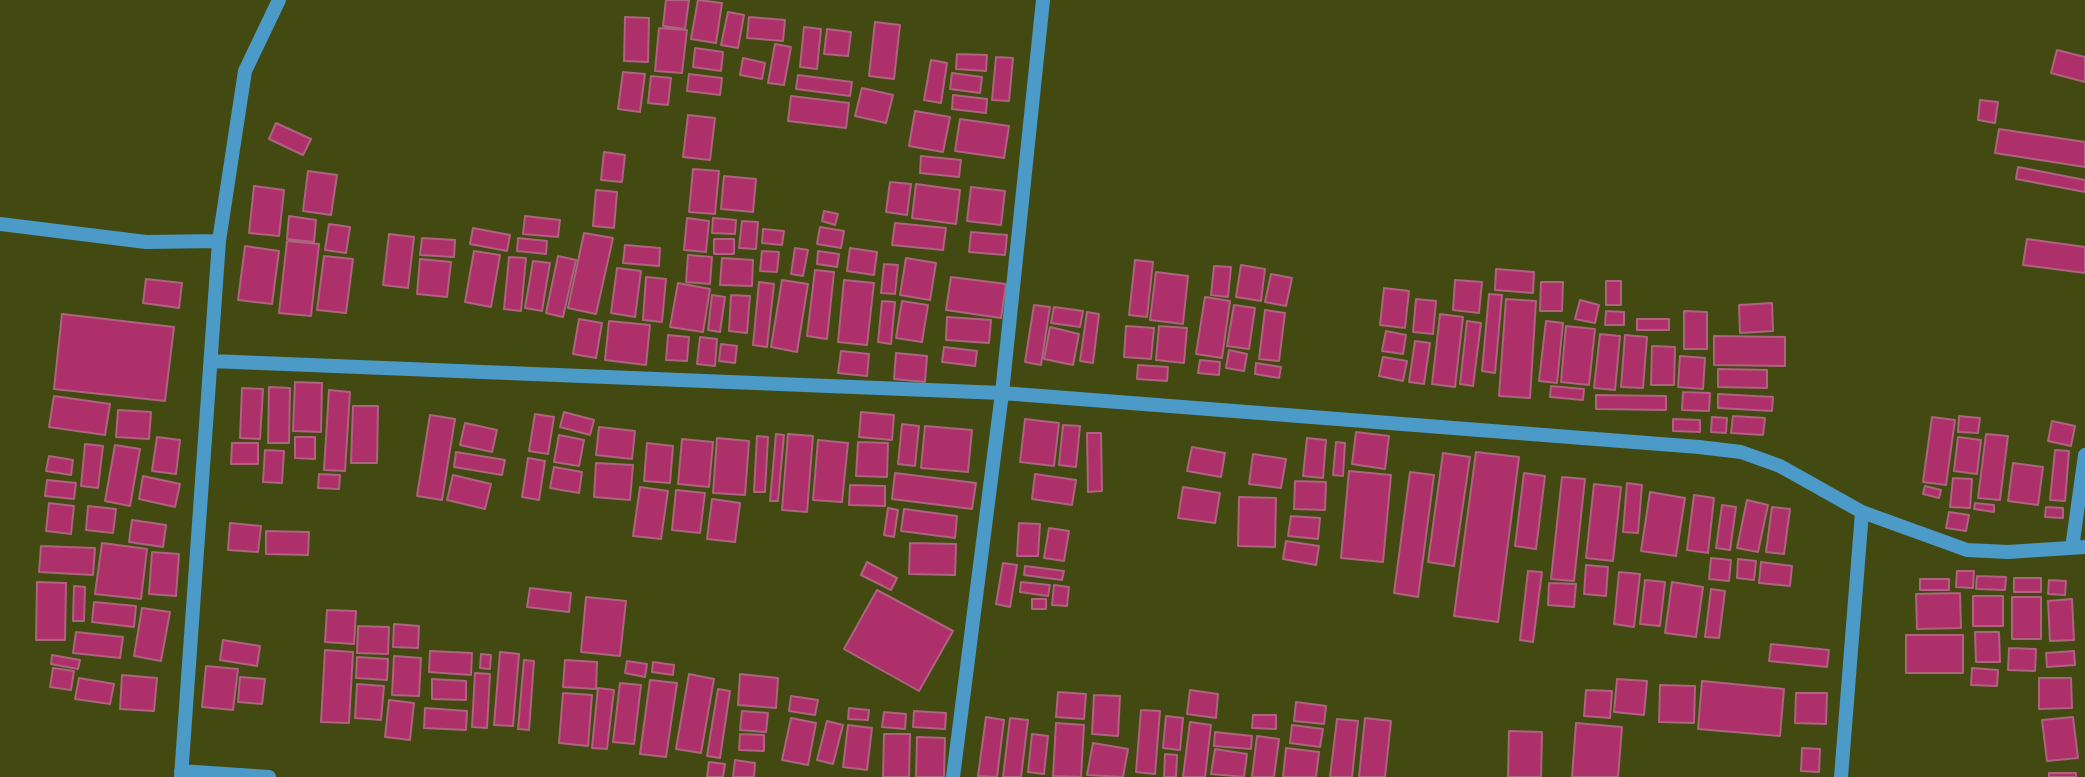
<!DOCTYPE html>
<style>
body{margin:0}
canvas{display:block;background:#424911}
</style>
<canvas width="2085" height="777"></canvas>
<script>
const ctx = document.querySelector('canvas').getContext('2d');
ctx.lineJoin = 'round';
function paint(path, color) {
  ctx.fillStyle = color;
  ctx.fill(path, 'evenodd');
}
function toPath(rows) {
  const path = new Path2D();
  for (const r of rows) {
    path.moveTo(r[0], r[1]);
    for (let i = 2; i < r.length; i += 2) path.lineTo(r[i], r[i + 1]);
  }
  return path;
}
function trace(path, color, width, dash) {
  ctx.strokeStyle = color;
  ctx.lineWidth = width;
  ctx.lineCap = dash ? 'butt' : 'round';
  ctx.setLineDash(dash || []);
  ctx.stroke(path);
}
const building = toPath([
 [666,0,689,0,685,29,663,26,666,0],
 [698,0,722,3,716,43,691,39,698,0],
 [728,12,744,15,738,48,721,45,728,12],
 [625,17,649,18,648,62,624,61,625,17],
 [749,17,785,20,783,41,747,38,749,17],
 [875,22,900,25,894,79,869,76,875,22],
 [804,27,821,29,817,69,800,67,804,27],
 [659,28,687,30,682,73,655,71,659,28],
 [827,29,851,32,848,56,824,54,827,29],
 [775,44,791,47,784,85,768,83,775,44],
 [695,48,723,52,721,71,693,67,695,48],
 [2057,50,2085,57,2085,82,2051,73,2057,50],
 [957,54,987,55,986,71,956,69,957,54],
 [996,57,1013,58,1009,101,992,100,996,57],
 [743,58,765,63,762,79,740,75,743,58],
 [931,60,947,63,941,103,924,100,931,60],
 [623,72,645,74,640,112,618,109,623,72],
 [952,73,982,77,980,93,950,89,952,73],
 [689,74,722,78,720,95,687,91,689,74],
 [798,75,852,82,850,96,796,89,798,75],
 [651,76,671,78,668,105,648,103,651,76],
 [862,88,893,95,886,123,855,116,862,88],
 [953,95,987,99,986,113,952,109,953,95],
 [791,96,849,103,846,128,788,121,791,96],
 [1980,100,1998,102,1995,123,1978,120,1980,100],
 [915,111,950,117,943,152,909,146,915,111],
 [688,115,715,118,710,160,683,157,688,115],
 [960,119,1009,126,1004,158,955,151,960,119],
 [276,123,311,139,303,155,269,139,276,123],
 [1999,129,2085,142,2085,167,1995,153,1999,129],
 [604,152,625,155,622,182,601,180,604,152],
 [921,156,961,160,959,177,920,173,921,156],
 [2018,167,2085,180,2085,192,2016,179,2018,167],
 [693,169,719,171,715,214,689,212,693,169],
 [308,171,337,175,331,215,303,211,308,171],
 [724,176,756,179,753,212,721,209,724,176],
 [890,182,911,184,907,215,886,212,890,182],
 [916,184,960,190,956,224,912,218,916,184],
 [254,186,284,190,279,236,249,233,254,186],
 [971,187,1005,191,1001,225,967,221,971,187],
 [596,190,617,192,614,228,593,226,596,190],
 [824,211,838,214,835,225,822,221,824,211],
 [289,216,316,220,314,242,287,239,289,216],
 [525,216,560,220,558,237,523,234,525,216],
 [687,218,709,221,706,252,684,250,687,218],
 [713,218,736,220,735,234,712,233,713,218],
 [742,221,758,222,756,249,739,248,742,221],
 [895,223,946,228,943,250,892,245,895,223],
 [329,224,350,227,346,253,325,250,329,224],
 [820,227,844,231,841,248,817,244,820,227],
 [473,228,510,235,507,251,470,244,473,228],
 [763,229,784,231,782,245,762,243,763,229],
 [971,232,1007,235,1005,255,969,252,971,232],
 [584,233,613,238,596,314,568,308,584,233],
 [389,234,414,237,408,288,383,285,389,234],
 [422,238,455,240,454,257,420,255,422,238],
 [518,238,547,241,546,254,517,251,518,238],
 [714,239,734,239,734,254,714,254,714,239],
 [2027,239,2085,247,2085,273,2023,265,2027,239],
 [287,241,319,244,311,316,279,313,287,241],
 [625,245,660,248,659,266,623,263,625,245],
 [245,246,279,251,272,304,238,300,245,246],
 [795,248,808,250,803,276,791,274,795,248],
 [850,248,877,252,874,275,847,271,850,248],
 [474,251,500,255,491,307,465,302,474,251],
 [762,251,779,252,777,272,760,271,762,251],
 [818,251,839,254,837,267,817,264,818,251],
 [688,255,712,257,710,284,686,282,688,255],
 [324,256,353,259,346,313,317,310,324,256],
 [558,256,576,260,563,317,546,313,558,256],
 [509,257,526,258,521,311,504,309,509,257],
 [722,258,753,260,752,286,720,285,722,258],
 [906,258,936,263,930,300,900,295,906,258],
 [420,259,451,262,447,297,417,294,420,259],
 [1135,260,1153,262,1147,317,1129,315,1135,260],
 [533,261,550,263,542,311,525,308,533,261],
 [884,264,898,265,895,294,881,293,884,264],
 [1241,265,1265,269,1261,301,1236,297,1241,265],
 [1214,266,1231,267,1228,297,1211,295,1214,266],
 [617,268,641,271,635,317,611,313,617,268],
 [1496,269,1534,272,1533,293,1495,290,1496,269],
 [815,270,834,272,827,339,807,336,815,270],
 [1156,272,1188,276,1183,324,1150,320,1156,272],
 [1271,274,1292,278,1286,306,1265,302,1271,274],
 [646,277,666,279,662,322,643,320,646,277],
 [951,277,1006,284,1001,318,946,310,951,277],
 [146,279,182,283,179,308,143,303,146,279],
 [782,280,808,284,797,352,771,347,782,280],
 [844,280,874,283,867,345,838,342,844,280],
 [1455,280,1482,282,1479,313,1453,310,1455,280],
 [1606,281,1621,281,1621,305,1606,305,1606,281],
 [759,282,774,284,767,347,753,345,759,282],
 [1541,282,1563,282,1562,311,1540,311,1541,282],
 [678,283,710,289,703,332,670,327,678,283],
 [1384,288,1409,291,1405,328,1380,325,1384,288],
 [1489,294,1502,295,1495,373,1482,371,1489,294],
 [712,295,725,297,720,332,708,330,712,295],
 [731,295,750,296,747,333,729,331,731,295],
 [1205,297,1230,301,1222,358,1196,354,1205,297],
 [1416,299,1436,301,1433,334,1413,332,1416,299],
 [1506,299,1536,301,1530,398,1499,396,1506,299],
 [1580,300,1599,305,1595,323,1575,319,1580,300],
 [882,301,895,302,891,344,878,342,882,301],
 [902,301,928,305,922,342,896,338,902,301],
 [1772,303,1773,331,1740,333,1739,305,1772,303],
 [1034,305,1050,307,1041,365,1025,362,1034,305],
 [1234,305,1255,308,1249,349,1227,346,1234,305],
 [1054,307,1083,311,1080,327,1051,323,1054,307],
 [1265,310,1285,313,1279,361,1259,359,1265,310],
 [1606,311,1624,312,1624,325,1605,325,1606,311],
 [1684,311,1707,312,1707,349,1684,349,1684,311],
 [1087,312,1099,314,1093,363,1080,361,1087,312],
 [62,314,174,327,165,401,54,389,62,314],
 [1440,314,1463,317,1455,387,1432,384,1440,314],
 [947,317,991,320,989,343,946,340,947,317],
 [579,319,602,323,596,358,573,354,579,319],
 [1637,319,1669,319,1669,330,1637,330,1637,319],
 [609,321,650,325,646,365,605,360,609,321],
 [1467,321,1481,323,1473,386,1460,384,1467,321],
 [1546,321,1563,323,1557,383,1539,381,1546,321],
 [1126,326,1154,328,1151,359,1124,357,1126,326],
 [1159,326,1187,328,1184,363,1156,360,1159,326],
 [1566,326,1595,329,1589,385,1561,382,1566,326],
 [1050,327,1079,334,1073,365,1044,359,1050,327],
 [1386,331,1406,335,1403,354,1382,351,1386,331],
 [1600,334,1620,336,1615,390,1594,388,1600,334],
 [668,335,689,337,687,361,666,360,668,335],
 [1625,335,1647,337,1643,388,1621,387,1625,335],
 [1714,336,1785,337,1785,366,1714,365,1714,336],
 [700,337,717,339,715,366,697,364,700,337],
 [1415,341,1430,343,1424,384,1409,382,1415,341],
 [721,344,737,346,735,363,719,361,721,344],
 [1652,346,1675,347,1674,385,1651,385,1652,346],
 [944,347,977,351,975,366,942,362,944,347],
 [1229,350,1247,354,1244,371,1226,368,1229,350],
 [841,351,869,354,867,376,838,373,841,351],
 [896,353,927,356,925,382,894,379,896,353],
 [1680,356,1705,358,1703,389,1678,387,1680,356],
 [1383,357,1407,361,1403,381,1379,376,1383,357],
 [1200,360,1220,362,1219,375,1198,373,1200,360],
 [1256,363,1281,367,1279,378,1255,374,1256,363],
 [1138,365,1168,367,1167,381,1137,379,1138,365],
 [1718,369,1767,370,1767,388,1718,387,1718,369],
 [295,382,322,383,321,432,293,431,295,382],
 [1551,386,1584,389,1583,400,1550,397,1551,386],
 [269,387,290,388,289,443,268,443,269,387],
 [242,388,263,389,260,439,240,438,242,388],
 [329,390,350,392,345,471,324,470,329,390],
 [1683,392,1710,393,1709,411,1682,410,1683,392],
 [1718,394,1773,397,1772,411,1718,408,1718,394],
 [1596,395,1666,396,1666,410,1596,409,1596,395],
 [54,396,110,404,105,435,49,427,54,396],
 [353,406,378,406,377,463,351,463,353,406],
 [118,410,151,412,149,439,116,437,118,410],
 [564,412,594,420,590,435,560,427,564,412],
 [861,412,894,415,892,440,859,437,861,412],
 [535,414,554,417,548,454,529,451,535,414],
 [430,415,455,419,442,500,417,496,430,415],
 [1733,416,1765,418,1763,435,1731,433,1733,416],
 [1959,416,1980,418,1978,433,1958,432,1959,416],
 [1712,417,1727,418,1726,433,1711,432,1712,417],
 [1932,417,1955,420,1946,485,1923,482,1932,417],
 [1025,419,1059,423,1054,466,1020,462,1025,419],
 [1673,419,1700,420,1700,432,1673,431,1673,419],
 [2052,421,2075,426,2071,446,2048,441,2052,421],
 [465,423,497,430,492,452,460,445,465,423],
 [902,424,919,426,915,466,898,464,902,424],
 [1063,425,1080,426,1076,467,1059,465,1063,425],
 [925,426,972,430,968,472,921,468,925,426],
 [599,427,635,431,632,459,596,455,599,427],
 [1356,432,1389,436,1385,469,1352,464,1356,432],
 [1087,433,1101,433,1102,491,1088,492,1087,433],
 [776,434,784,435,778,501,770,501,776,434],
 [788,434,813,436,807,512,782,510,788,434],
 [1986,434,2008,436,2000,500,1978,498,1986,434],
 [559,435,584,440,579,466,554,462,559,435],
 [757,436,768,437,765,492,754,492,757,436],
 [157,437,180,440,176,474,152,471,157,437],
 [295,437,315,437,315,459,295,458,295,437],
 [1958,437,1981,440,1977,474,1954,471,1958,437],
 [717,438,749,441,745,495,713,493,717,438],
 [1307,438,1326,440,1323,478,1303,476,1307,438],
 [682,439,713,442,709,487,678,484,682,439],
 [818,440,848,443,842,502,813,500,818,440],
 [858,442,888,443,887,477,856,476,858,442],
 [1336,442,1345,443,1343,476,1333,475,1336,442],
 [232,443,258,443,258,464,231,464,232,443],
 [647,443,673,446,670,483,644,481,647,443],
 [85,444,103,446,98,488,81,486,85,444],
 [115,445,140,449,130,506,105,501,115,445],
 [1192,447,1225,453,1221,477,1187,471,1192,447],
 [265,450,284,451,282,483,263,482,265,450],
 [2055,450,2069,451,2065,501,2050,500,2055,450],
 [456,452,505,460,502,475,454,467,456,452],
 [1476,452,1519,457,1498,622,1454,616,1476,452],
 [1443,453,1470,457,1454,566,1428,562,1443,453],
 [1253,454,1286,459,1281,488,1249,484,1253,454],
 [49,456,73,460,71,475,46,471,49,456],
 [528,458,545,461,539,500,522,497,528,458],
 [596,463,633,465,630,500,594,497,596,463],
 [2013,463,2043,467,2038,505,2008,501,2013,463],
 [554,467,582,472,579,493,550,488,554,467],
 [1349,471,1391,475,1383,562,1341,558,1349,471],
 [1410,472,1434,475,1418,597,1394,593,1410,472],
 [895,473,976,483,972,509,892,499,895,473],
 [1524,473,1545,476,1536,549,1515,546,1524,473],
 [319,474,340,475,339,489,318,488,319,474],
 [1035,474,1076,480,1072,505,1032,499,1035,474],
 [453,475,491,484,485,509,447,500,453,475],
 [143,476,180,484,175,507,139,499,143,476],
 [1562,477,1585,479,1574,581,1551,579,1562,477],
 [1953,478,1972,479,1970,508,1950,507,1953,478],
 [47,480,76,483,74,499,45,496,47,480],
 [1295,481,1326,482,1325,510,1294,509,1295,481],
 [1627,483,1642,485,1638,533,1623,532,1627,483],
 [1594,484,1621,487,1613,561,1586,558,1594,484],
 [850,485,885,486,885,506,849,505,850,485],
 [1925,486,1941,490,1939,498,1923,494,1925,486],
 [640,487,668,491,661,539,633,536,640,487],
 [1183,487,1220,493,1215,523,1178,518,1183,487],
 [676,490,705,493,700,533,672,530,676,490],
 [1650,492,1685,498,1676,556,1641,551,1650,492],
 [1694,495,1714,498,1708,553,1687,550,1694,495],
 [1239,497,1276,498,1275,547,1238,546,1239,497],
 [712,499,740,503,735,542,707,539,712,499],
 [1747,500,1768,505,1758,552,1737,548,1747,500],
 [49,503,74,506,71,534,46,531,49,503],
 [1975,503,1994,505,1994,512,1974,509,1975,503],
 [1722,505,1736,507,1730,550,1716,548,1722,505],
 [88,506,116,509,113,533,86,530,88,506],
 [1772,507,1790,509,1784,554,1766,552,1772,507],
 [2046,507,2063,508,2063,518,2045,517,2046,507],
 [888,508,898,510,894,537,884,535,888,508],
 [904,509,957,516,955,538,901,531,904,509],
 [1949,512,1969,515,1966,531,1946,528,1949,512],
 [1291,516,1320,518,1318,539,1288,536,1291,516],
 [132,520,166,525,163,547,129,542,132,520],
 [230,523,261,526,258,552,228,550,230,523],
 [1019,523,1040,524,1038,556,1017,556,1019,523],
 [1049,528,1069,531,1064,561,1044,558,1049,528],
 [266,531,309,532,308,555,266,554,266,531],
 [1286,541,1319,546,1316,565,1283,559,1286,541],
 [102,543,147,549,141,599,95,594,102,543],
 [910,543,956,544,955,575,909,574,910,543],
 [41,546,95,548,93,575,39,572,41,546],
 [152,552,179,554,176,596,149,594,152,552],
 [1711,558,1731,560,1729,581,1709,579,1711,558],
 [1738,559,1756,561,1754,580,1737,578,1738,559],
 [867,562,897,578,891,590,861,575,867,562],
 [1761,562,1792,566,1790,586,1759,583,1761,562],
 [1003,563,1017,565,1010,607,996,604,1003,563],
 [1586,565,1608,567,1606,596,1584,594,1586,565],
 [1025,566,1064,571,1062,580,1024,575,1025,566],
 [1528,571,1542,572,1533,642,1520,640,1528,571],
 [1957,571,1974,571,1973,588,1956,587,1957,571],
 [1619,572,1640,574,1634,627,1614,624,1619,572],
 [1977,576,2006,577,2005,590,1976,589,1977,576],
 [2014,578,2041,578,2041,592,2014,592,2014,578],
 [1920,579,1949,579,1949,590,1920,590,1920,579],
 [1645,580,1665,582,1660,626,1640,624,1645,580],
 [2049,580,2066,581,2065,595,2048,594,2049,580],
 [37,582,66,583,65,640,36,640,37,582],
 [1021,582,1050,585,1048,596,1020,592,1021,582],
 [1672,582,1703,587,1696,637,1665,633,1672,582],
 [1549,583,1576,584,1574,607,1548,605,1549,583],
 [1054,585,1069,587,1067,606,1052,605,1054,585],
 [74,586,85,587,84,621,73,621,74,586],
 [530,588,571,593,569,612,527,607,530,588],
 [1711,589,1725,591,1719,638,1705,637,1711,589],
 [877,590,953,631,919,691,844,649,877,590],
 [1960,593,1961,628,1917,629,1916,594,1960,593],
 [1973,596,2003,596,2003,626,1973,626,1973,596],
 [586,597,626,601,620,656,581,652,586,597],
 [2012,597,2041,597,2041,639,2012,639,2012,597],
 [1032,599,1046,599,1046,609,1032,609,1032,599],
 [2072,599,2074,640,2050,641,2048,601,2072,599],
 [94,602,136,606,134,627,92,622,94,602],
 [142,608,170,612,161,661,134,656,142,608],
 [327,610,356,611,354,644,325,642,327,610],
 [394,624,419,626,418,648,393,647,394,624],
 [358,626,389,627,388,654,357,653,358,626],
 [76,632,123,637,120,658,73,653,76,632],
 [1975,632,1999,632,2000,662,1976,662,1975,632],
 [1906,635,1963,635,1963,673,1906,673,1906,635],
 [223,640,260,646,257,666,220,660,223,640],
 [1771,644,1829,650,1827,667,1769,661,1771,644],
 [2009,648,2036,649,2035,671,2008,670,2009,648],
 [325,650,353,652,349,723,321,722,325,650],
 [430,651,472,653,471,675,429,672,430,651],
 [2074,651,2075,665,2047,667,2046,653,2074,651],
 [500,652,519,654,513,726,494,725,500,652],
 [481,654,491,655,490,669,480,668,481,654],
 [52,655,80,660,78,669,51,664,52,655],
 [394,656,421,658,419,696,392,695,394,656],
 [357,657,388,659,387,680,356,678,357,657],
 [524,660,534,661,529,730,518,729,524,660],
 [565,660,597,662,596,689,563,687,565,660],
 [627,661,647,664,645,677,625,673,627,661],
 [653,662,674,665,673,675,652,672,653,662],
 [206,666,238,669,233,710,202,707,206,666],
 [53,668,74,671,71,690,50,687,53,668],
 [1972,668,1998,670,1997,686,1971,685,1972,668],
 [475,673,490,674,487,728,472,727,475,673],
 [689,674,714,679,701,753,676,749,689,674],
 [740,674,778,678,776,708,738,705,740,674],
 [122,675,157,678,154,711,120,709,122,675],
 [240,677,265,679,262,704,238,702,240,677],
 [79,678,114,684,110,704,75,699,79,678],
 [2039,678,2071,678,2072,708,2039,709,2039,678],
 [432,679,466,681,466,700,432,699,432,679],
 [1617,679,1647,681,1644,715,1614,712,1617,679],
 [650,680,677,683,666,757,640,754,650,680],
 [1702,681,1784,689,1780,736,1698,729,1702,681],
 [620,683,641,685,634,744,613,742,620,683],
 [357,684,384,686,381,720,355,718,357,684],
 [1660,685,1695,686,1694,723,1659,722,1660,685],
 [598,688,614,690,607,749,592,748,598,688],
 [718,689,730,691,720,758,707,756,718,689],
 [1190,690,1218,694,1216,718,1187,714,1190,690],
 [1586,690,1612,691,1610,718,1584,716,1586,690],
 [1058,692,1086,694,1084,719,1056,717,1058,692],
 [563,693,592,695,588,746,559,743,563,693],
 [1796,693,1827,693,1826,724,1795,723,1796,693],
 [1094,695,1120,696,1118,736,1092,734,1094,695],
 [791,696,818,700,815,715,789,711,791,696],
 [389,700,414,703,410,740,385,737,389,700],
 [1296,702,1326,706,1324,724,1294,721,1296,702],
 [425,708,467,711,466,730,424,728,425,708],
 [849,708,869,710,868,720,848,719,849,708],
 [1141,710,1160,711,1155,774,1136,772,1141,710],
 [742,711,768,713,766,732,740,730,742,711],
 [914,711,946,713,945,729,913,727,914,711],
 [884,712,906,714,905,729,882,727,884,712],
 [1253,715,1276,715,1276,729,1252,728,1253,715],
 [1166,716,1183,718,1180,750,1163,748,1166,716],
 [986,717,1004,720,997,777,978,776,986,717],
 [2073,717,2078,758,2047,761,2042,720,2073,717],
 [791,718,816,723,808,765,782,760,791,718],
 [1010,718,1028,720,1021,777,1003,777,1010,718],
 [1365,718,1391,721,1385,777,1359,777,1365,718],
 [1337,719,1358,721,1352,777,1330,777,1337,719],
 [827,721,843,725,833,764,817,760,827,721],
 [1190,722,1211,725,1205,777,1183,777,1190,722],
 [1056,723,1084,725,1081,777,1053,776,1056,723],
 [1576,723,1622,727,1618,777,1572,777,1576,723],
 [848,725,872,728,867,770,843,767,848,725],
 [1292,725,1323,729,1320,747,1290,743,1292,725],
 [1509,731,1542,732,1541,777,1508,777,1509,731],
 [1215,732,1252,736,1251,749,1214,746,1215,732],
 [740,734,764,735,764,751,739,750,740,734],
 [884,734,910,734,909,777,883,777,884,734],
 [1032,734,1048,736,1044,774,1028,772,1032,734],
 [1257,736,1279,739,1274,777,1252,777,1257,736],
 [917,737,945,738,944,777,916,777,917,737],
 [1093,743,1128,749,1123,777,1087,775,1093,743],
 [1286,748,1319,752,1316,777,1283,777,1286,748],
 [1802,748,1820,749,1819,772,1801,771,1802,748],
 [1215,749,1247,754,1244,777,1211,774,1215,749],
 [1165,754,1177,755,1176,777,1164,777,1165,754],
 [735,760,755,763,754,777,733,777,735,760],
 [709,762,725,764,723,777,707,777,709,762],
 [2049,773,2076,773,2076,777,2049,777,2049,773]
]);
paint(building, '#ae306a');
trace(building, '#ac647f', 2);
trace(toPath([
 [0,224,146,242,219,241],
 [211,361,1002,393,1699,447,1741,452,1780,466,1862,512,1967,550,2008,552,2085,547],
 [2072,548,2085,455],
 [181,771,269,777],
 [181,777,219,241,245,71,279,0],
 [953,777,1002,393,1043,0],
 [1841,777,1862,512]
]), '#4b9ac8', 14);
</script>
